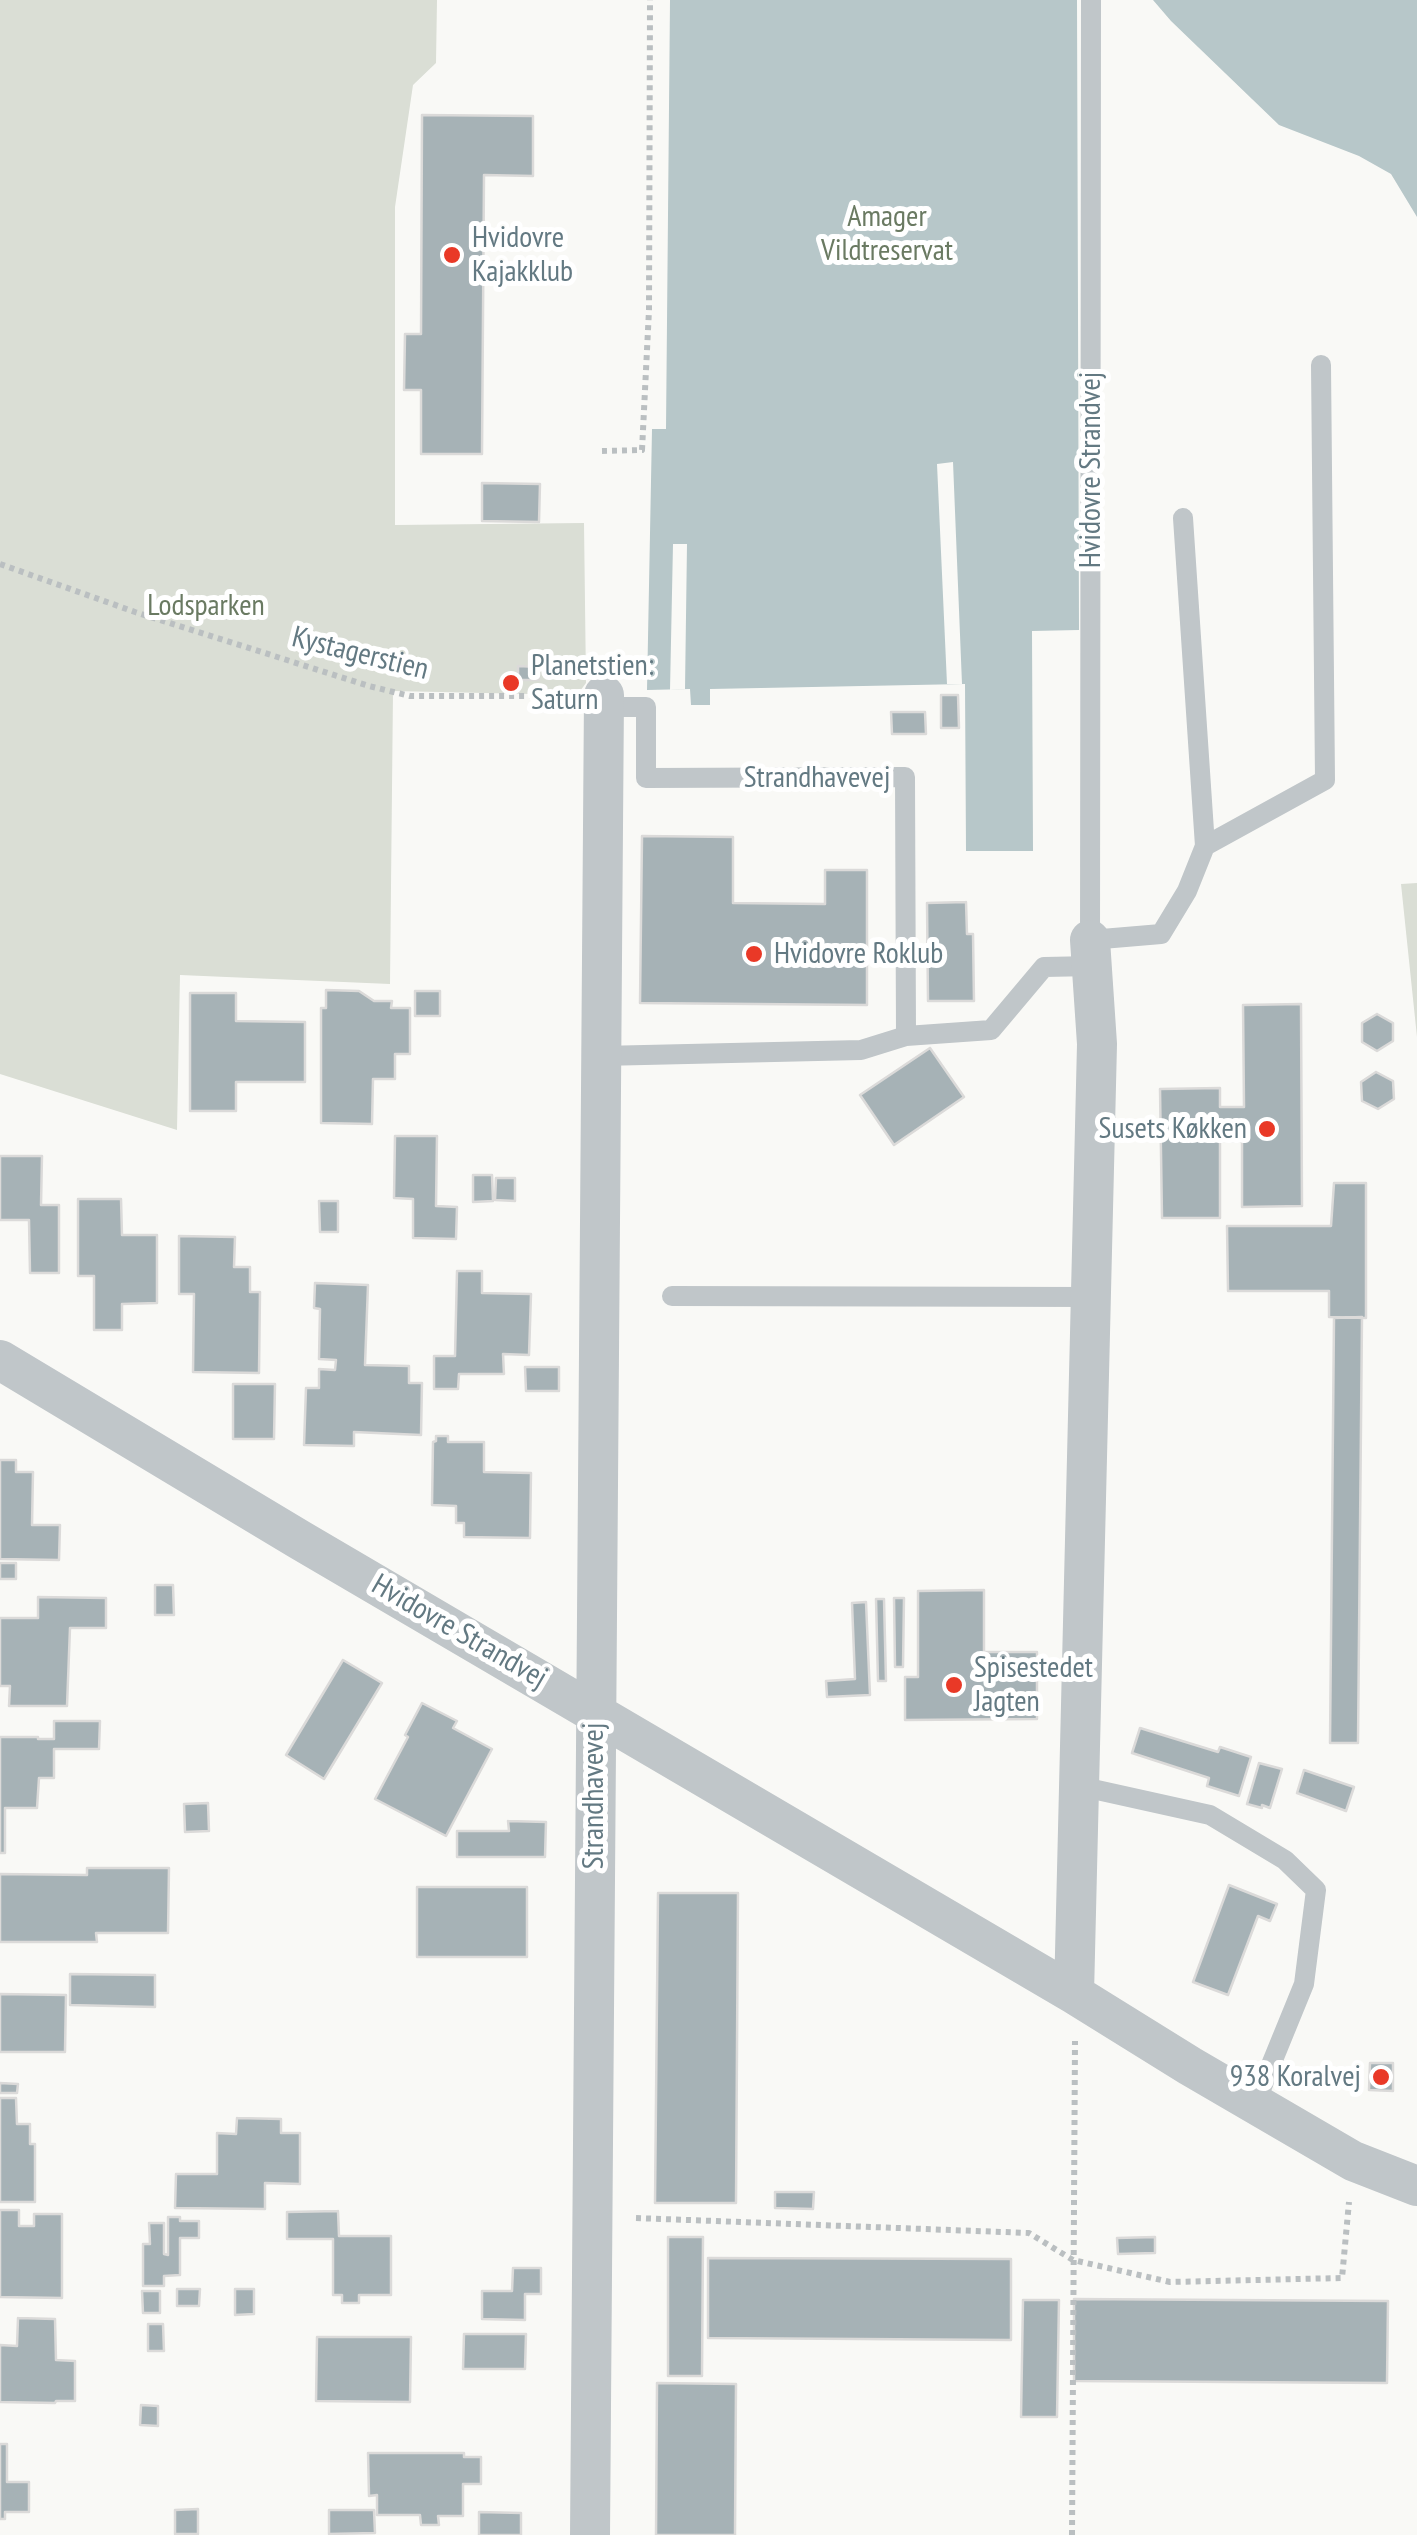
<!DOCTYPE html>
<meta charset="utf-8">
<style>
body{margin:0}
canvas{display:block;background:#f9f9f6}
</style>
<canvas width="1417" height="2535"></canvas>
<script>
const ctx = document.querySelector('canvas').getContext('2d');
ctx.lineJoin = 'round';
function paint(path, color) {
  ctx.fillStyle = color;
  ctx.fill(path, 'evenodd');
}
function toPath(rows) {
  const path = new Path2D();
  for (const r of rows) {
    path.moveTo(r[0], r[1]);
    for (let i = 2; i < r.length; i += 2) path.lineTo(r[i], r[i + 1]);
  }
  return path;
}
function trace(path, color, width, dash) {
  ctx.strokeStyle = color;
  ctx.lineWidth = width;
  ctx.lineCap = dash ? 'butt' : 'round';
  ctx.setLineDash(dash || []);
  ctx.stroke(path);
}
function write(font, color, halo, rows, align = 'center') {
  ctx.font = font + ' "PT Sans Narrow",sans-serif';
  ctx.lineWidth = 10;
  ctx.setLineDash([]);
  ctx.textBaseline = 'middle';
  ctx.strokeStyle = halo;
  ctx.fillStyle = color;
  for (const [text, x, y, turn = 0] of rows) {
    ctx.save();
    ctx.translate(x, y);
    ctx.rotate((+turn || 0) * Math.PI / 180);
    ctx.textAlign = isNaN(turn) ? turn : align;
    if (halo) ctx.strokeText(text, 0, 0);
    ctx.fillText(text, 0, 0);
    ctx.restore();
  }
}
paint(toPath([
 [0,0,437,0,436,63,413,85,395,207,395,525,584,523,586,683,577,695,393,691,390,984,180,975,177,1130,0,1074],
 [1417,883,1417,1037,1401,884]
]), '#daded5');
paint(toPath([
 [670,0,1077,0,1079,630,1032,631,1033,851,966,851,965,684,710,689,710,705,691,705,690,689,647,690,652,429,666,429],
 [1153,0,1417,0,1417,217,1391,174,1359,156,1279,125,1171,21]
]), '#b7c7c9');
paint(toPath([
 [953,462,962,684,947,684,937,464],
 [673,544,687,544,685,689,670,690]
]), '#f9f9f6');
const building = toPath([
 [422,115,533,116,533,176,484,175,482,454,421,454,421,390,404,390,405,334,421,334,422,115],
 [482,483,540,484,539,522,482,521,482,483],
 [518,666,539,667,539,680,518,680,518,666],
 [941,695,958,695,959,728,941,728,941,695],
 [891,712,925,712,926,734,892,734,891,712],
 [642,836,733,837,733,903,825,904,825,870,867,870,867,1005,640,1003,642,836],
 [966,902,967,934,973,934,974,1001,928,1001,927,903,966,902],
 [326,990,359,991,374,1001,392,1001,391,1008,410,1008,410,1054,395,1054,395,1079,373,1079,372,1124,321,1123,321,1008,326,1008,326,990],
 [415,991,440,991,440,1016,415,1016,415,991],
 [190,993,236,993,236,1021,305,1022,305,1082,236,1082,236,1111,190,1111,190,993],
 [1301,1004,1302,1206,1242,1207,1242,1141,1220,1141,1220,1218,1162,1218,1160,1089,1220,1088,1220,1107,1244,1107,1243,1005,1301,1004],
 [1377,1014,1393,1023,1393,1041,1377,1051,1362,1042,1362,1023,1377,1014],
 [930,1048,964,1097,894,1145,860,1095,930,1048],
 [1376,1072,1393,1081,1394,1099,1378,1109,1362,1101,1361,1082,1376,1072],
 [395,1136,437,1136,436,1206,457,1207,456,1239,413,1238,413,1199,394,1198,395,1136],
 [0,1156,42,1156,41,1205,59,1205,59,1273,30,1273,29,1220,0,1220,0,1156],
 [473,1175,492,1175,493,1201,473,1202,473,1175],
 [496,1178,515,1178,515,1201,495,1200,496,1178],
 [1334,1183,1366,1183,1366,1318,1329,1317,1329,1291,1228,1291,1227,1226,1331,1226,1334,1183],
 [78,1199,121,1199,122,1235,157,1235,157,1303,122,1304,122,1330,94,1330,94,1276,78,1276,78,1199],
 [319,1201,338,1201,338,1232,320,1232,319,1201],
 [179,1236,235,1237,234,1267,250,1267,250,1292,260,1292,259,1373,193,1372,194,1294,179,1294,179,1236],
 [457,1271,482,1271,482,1293,531,1294,529,1355,503,1354,504,1374,459,1374,458,1389,434,1389,434,1356,455,1356,457,1271],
 [315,1283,368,1285,365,1365,409,1366,409,1383,422,1383,421,1435,354,1432,354,1446,304,1445,306,1388,319,1388,319,1369,335,1370,336,1360,319,1359,320,1309,314,1308,315,1283],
 [1362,1317,1358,1743,1330,1743,1334,1318,1362,1317],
 [525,1367,559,1367,559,1391,526,1391,525,1367],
 [233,1384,275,1384,274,1439,233,1439,233,1384],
 [436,1436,448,1436,448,1442,484,1442,484,1472,531,1473,530,1538,464,1537,464,1523,456,1523,456,1506,432,1505,433,1442,436,1441,436,1436],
 [0,1460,16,1460,16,1472,33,1472,32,1525,60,1525,59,1560,0,1559,0,1460],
 [0,1563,16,1563,16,1579,0,1579,0,1563],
 [155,1585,173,1585,174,1615,155,1615,155,1585],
 [984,1590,984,1652,1037,1652,1037,1719,905,1720,905,1677,918,1677,918,1591,984,1590],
 [38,1597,106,1598,106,1628,70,1628,67,1706,9,1706,10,1686,0,1686,0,1618,38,1618,38,1597],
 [894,1598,904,1598,903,1667,895,1667,894,1598],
 [876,1599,884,1599,886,1681,878,1681,876,1599],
 [866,1602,870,1695,827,1697,826,1681,855,1679,852,1603,866,1602],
 [343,1660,382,1683,324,1779,286,1755,343,1660],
 [422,1703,457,1721,453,1728,492,1749,446,1836,375,1799,408,1737,405,1735,422,1703],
 [54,1721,100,1721,99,1749,54,1749,54,1778,39,1778,37,1808,5,1808,5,1853,0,1853,0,1737,38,1737,38,1739,54,1739,54,1721],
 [1140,1728,1218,1752,1220,1747,1251,1757,1239,1796,1207,1786,1209,1778,1132,1753,1140,1728],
 [1259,1763,1282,1769,1270,1808,1262,1805,1262,1808,1247,1804,1259,1763],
 [1304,1770,1354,1787,1346,1811,1297,1793,1304,1770],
 [208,1803,209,1831,185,1832,184,1804,208,1803],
 [508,1821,546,1822,545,1857,457,1857,457,1831,509,1831,508,1821],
 [87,1868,169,1868,168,1933,96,1933,97,1942,0,1942,0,1874,87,1875,87,1868],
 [1229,1885,1277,1904,1270,1921,1258,1916,1228,1995,1193,1982,1229,1885],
 [417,1887,527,1887,527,1957,417,1957,417,1887],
 [658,1893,738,1893,736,2203,655,2203,658,1893],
 [70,1974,155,1975,155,2007,70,2005,70,1974],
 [0,1994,66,1995,65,2052,0,2052,0,1994],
 [1370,2063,1393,2063,1393,2091,1369,2090,1370,2063],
 [0,2083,18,2084,17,2093,0,2093,0,2083],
 [0,2098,16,2098,17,2124,30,2124,30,2144,35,2144,35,2202,0,2202,0,2098],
 [237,2118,281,2119,281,2133,300,2133,300,2184,265,2183,265,2209,175,2208,176,2174,217,2174,217,2133,236,2134,237,2118],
 [775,2192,814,2192,813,2209,775,2208,775,2192],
 [0,2210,19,2210,19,2226,34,2226,34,2214,62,2214,62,2298,0,2297,0,2210],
 [338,2211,339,2236,391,2236,391,2295,359,2295,359,2303,342,2303,342,2295,333,2295,333,2239,287,2239,287,2212,338,2211],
 [168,2217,180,2217,180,2221,199,2221,199,2238,180,2238,180,2275,164,2276,164,2286,143,2286,143,2244,150,2244,149,2223,164,2223,164,2254,168,2255,168,2217],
 [668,2237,703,2237,702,2376,668,2376,668,2237],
 [1155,2237,1155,2253,1118,2254,1117,2238,1155,2237],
 [708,2258,1011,2259,1011,2340,708,2338,708,2258],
 [513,2268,541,2268,541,2294,525,2294,525,2320,482,2319,482,2291,512,2291,513,2268],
 [177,2289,200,2289,199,2306,177,2306,177,2289],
 [235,2289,254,2289,254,2314,235,2315,235,2289],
 [142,2291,160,2291,160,2313,143,2313,142,2291],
 [1074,2299,1388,2301,1387,2383,1074,2381,1074,2299],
 [1023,2300,1059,2300,1057,2417,1021,2417,1023,2300],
 [18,2318,55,2319,56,2360,75,2361,75,2401,56,2401,55,2403,0,2402,0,2345,17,2346,18,2318],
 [148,2324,163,2324,164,2351,148,2351,148,2324],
 [464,2334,526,2334,525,2369,463,2369,464,2334],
 [317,2337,411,2337,410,2402,316,2401,317,2337],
 [657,2383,736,2384,735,2535,656,2535,657,2383],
 [141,2405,158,2406,158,2426,140,2425,141,2405],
 [0,2444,7,2444,7,2482,29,2482,29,2512,5,2512,5,2519,0,2519,0,2444],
 [368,2453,464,2453,464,2457,481,2457,481,2484,463,2484,463,2516,438,2516,439,2525,421,2525,420,2515,377,2515,377,2495,369,2496,368,2453],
 [198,2509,198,2534,175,2534,175,2510,198,2509],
 [329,2510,374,2510,375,2533,329,2534,329,2510],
 [479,2512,521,2513,521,2535,479,2535,479,2512]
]);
paint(building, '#a6b2b6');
trace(building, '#dbdad9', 2.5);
trace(toPath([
 [602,451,642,450,649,310,650,0],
 [0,564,135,612,369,686,410,696,563,696],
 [636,2218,1029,2233,1073,2260,1170,2282,1342,2278,1349,2202],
 [1072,2535,1075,2041]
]), '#babfc1', 6, [5, 5]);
trace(toPath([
 [1091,0,1090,940,1161,934,1187,891,1205,846,1183,518],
 [603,707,646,707,646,778,905,777,906,1036],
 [1205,846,1325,780,1321,365],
 [601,1056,861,1050,906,1036,991,1030,1044,967,1093,966],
 [672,1296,1092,1297],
 [1079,1786,1210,1815,1285,1860,1316,1890,1304,1984,1255,2104]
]), '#c0c6c9', 20);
trace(toPath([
 [0,1360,300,1540,1074,1994,1190,2066,1353,2161,1417,2186],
 [1074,1994,1097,1044,1090,940],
 [590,2535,604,695]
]), '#c0c6c9', 40);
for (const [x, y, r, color] of [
 [452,255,10,"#e93927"],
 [511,683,10,"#e93927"],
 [754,954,10,"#e93927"],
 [1267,1129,10,"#e93927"],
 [954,1685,10,"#e93927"],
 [1381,2077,10,"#e93927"]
]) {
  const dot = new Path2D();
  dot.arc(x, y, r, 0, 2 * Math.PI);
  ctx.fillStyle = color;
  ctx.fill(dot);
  trace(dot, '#fff', 4);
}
write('30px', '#6a7a62', '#fff', [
 ["Amager",887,217],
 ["Vildtreservat",887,251],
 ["Lodsparken",206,606]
]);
write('30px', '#637982', '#fff', [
 ["Hvidovre",472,238],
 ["Kajakklub",472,272],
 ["Planetstien:",531,666],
 ["Saturn",531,700],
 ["Hvidovre Roklub",774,954],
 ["Susets Køkken",1247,1129,"right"],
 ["Spisestedet",974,1668],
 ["Jagten",974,1702],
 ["938 Koralvej",1361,2077,"right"]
], 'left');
write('30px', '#637982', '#fff', [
 ["Hvidovre Strandvej",1091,470,-90],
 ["Kystagerstien",360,654,14],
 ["Strandhavevej",817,778],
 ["Hvidovre Strandvej",459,1632,30],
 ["Strandhavevej",594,1796,-90]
]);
</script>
